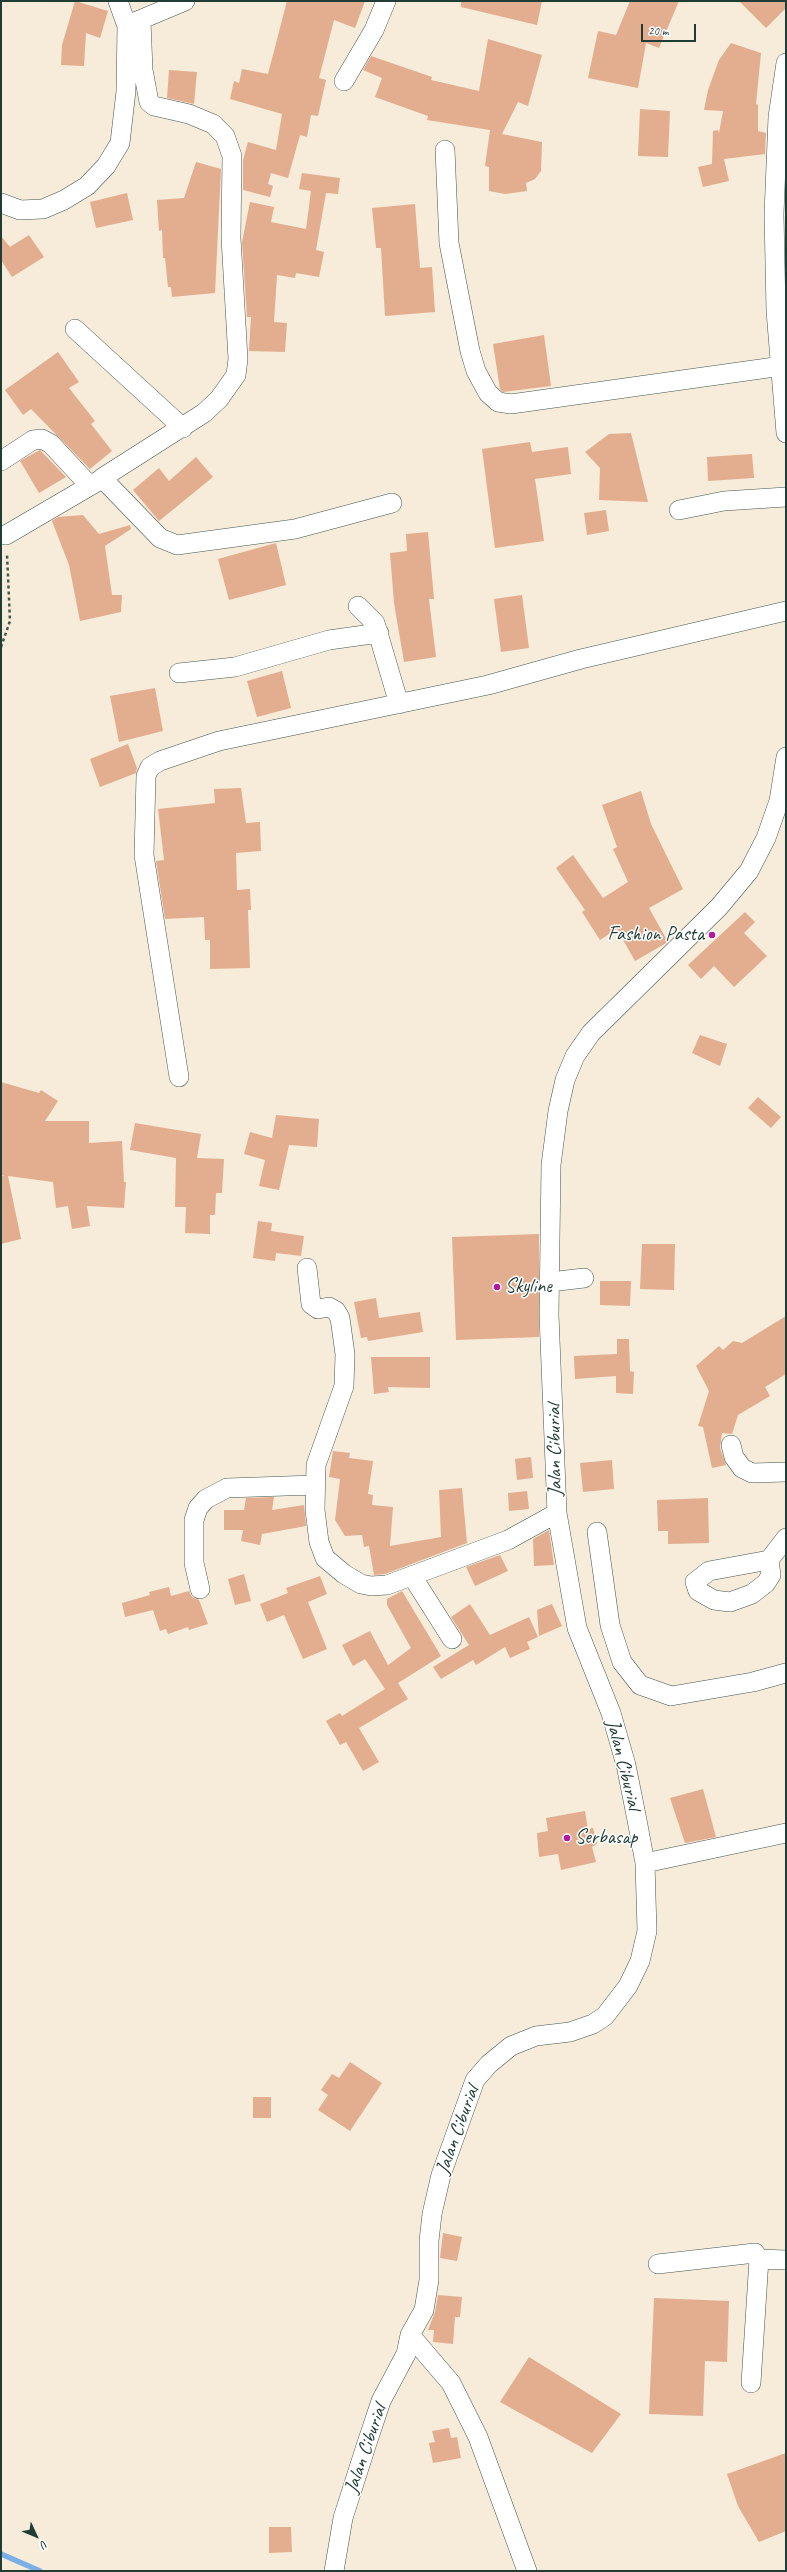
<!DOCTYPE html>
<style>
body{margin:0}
#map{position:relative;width:787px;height:2572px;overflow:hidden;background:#f7ebd9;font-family:Caveat,sans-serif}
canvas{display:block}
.frame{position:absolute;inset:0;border:2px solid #1f3d34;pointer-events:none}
.north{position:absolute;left:16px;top:2516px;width:40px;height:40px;-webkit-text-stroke:3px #fff;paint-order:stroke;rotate:134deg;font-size:11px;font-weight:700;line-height:16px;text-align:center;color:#1f3d34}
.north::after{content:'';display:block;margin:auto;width:14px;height:18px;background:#1f3d34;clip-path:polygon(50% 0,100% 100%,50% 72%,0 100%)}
.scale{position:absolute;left:641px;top:24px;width:55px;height:18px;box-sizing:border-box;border:2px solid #1f3d34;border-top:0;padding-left:5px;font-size:12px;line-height:14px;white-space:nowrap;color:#1f3d34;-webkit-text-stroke:3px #fff;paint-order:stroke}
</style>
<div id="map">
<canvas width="787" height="2572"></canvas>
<div class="frame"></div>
<div class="north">U</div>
<div class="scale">20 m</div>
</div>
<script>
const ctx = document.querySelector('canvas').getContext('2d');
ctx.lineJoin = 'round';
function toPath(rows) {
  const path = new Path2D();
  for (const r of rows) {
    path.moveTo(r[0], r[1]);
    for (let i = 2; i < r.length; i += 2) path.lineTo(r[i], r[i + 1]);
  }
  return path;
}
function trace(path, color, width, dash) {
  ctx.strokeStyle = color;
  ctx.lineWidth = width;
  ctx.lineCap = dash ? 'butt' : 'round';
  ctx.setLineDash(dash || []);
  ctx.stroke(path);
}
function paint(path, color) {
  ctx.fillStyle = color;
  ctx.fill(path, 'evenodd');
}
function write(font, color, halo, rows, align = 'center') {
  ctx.font = font + ' Caveat,sans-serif';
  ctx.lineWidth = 3;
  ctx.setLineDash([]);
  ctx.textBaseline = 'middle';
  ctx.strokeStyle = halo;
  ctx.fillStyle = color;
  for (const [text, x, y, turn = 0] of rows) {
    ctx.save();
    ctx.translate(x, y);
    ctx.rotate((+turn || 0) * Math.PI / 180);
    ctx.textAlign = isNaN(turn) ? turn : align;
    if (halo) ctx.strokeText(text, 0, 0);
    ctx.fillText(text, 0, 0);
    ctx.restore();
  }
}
trace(toPath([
 [1,2554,40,2571]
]), '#7ab0e8', 5.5);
paint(toPath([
 [75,1,108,11,100,38,86,33,84,66,61,65,62,45],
 [287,1,365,1,355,28,334,20,319,78,326,80,318,116,311,115,307,137,300,135,288,178,271,173,268,184,273,186,270,197,243,190,243,160,248,142,276,150,282,114,230,99,234,81,239,83,242,69,268,74],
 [461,1,542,1,537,25,461,7],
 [630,1,679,1,659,48,646,43,638,88,588,78,598,31,616,35],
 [739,1,786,1,786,8,766,28],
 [488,39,542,55,528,106,518,102,502,134,542,142,541,171,535,179,526,183,527,191,505,194,489,191,489,167,485,166,490,130,427,120,428,116,375,97,382,78,363,70,371,56,432,77,431,80,479,91],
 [731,43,761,53,756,104,758,105,758,131,766,133,765,154,724,159,729,181,703,187,698,167,712,164,713,131,718,130,719,133,723,111,704,110,708,90,719,60],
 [169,70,197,72,194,104,167,98],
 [640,109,670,111,668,157,638,156],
 [196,162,221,169,215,293,172,297,171,287,168,287,165,258,163,258,162,230,159,231,157,200,184,198],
 [302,173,340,178,338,194,326,193,316,250,324,252,319,277,296,273,295,278,277,275,274,322,287,323,285,352,249,351,251,317,247,317,242,242,250,202,274,207,271,222,306,229,311,191,299,189],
 [127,193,133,220,96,228,90,202],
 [415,204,420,268,432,267,435,312,385,316,381,248,376,248,372,208],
 [29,235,44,257,12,277,1,260,1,236,10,247],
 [544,335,551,386,503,392,500,389,493,344],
 [58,352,79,382,69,388,95,421,91,424,112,451,90,469,31,409,23,415,5,390],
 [631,433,648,502,599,500,600,468,585,452,609,434],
 [530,442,532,452,568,447,571,474,535,479,544,541,495,548,482,449],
 [40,450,66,477,39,493,20,461],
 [752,454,754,478,708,481,707,457],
 [196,457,213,477,159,521,133,490,159,468,169,481],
 [606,510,609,531,587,535,584,513],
 [83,515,99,534,130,525,131,529,105,546,112,595,122,595,121,612,80,621,69,565,52,521,58,517],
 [428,532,434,599,429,599,436,657,404,662,394,603,390,553,407,551,406,534],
 [276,543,286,585,229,600,218,559],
 [522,595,529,648,501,652,494,599],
 [282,671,291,708,257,717,247,681],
 [155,688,163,731,119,742,110,696],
 [128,744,137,768,136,773,100,787,90,759],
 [241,788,246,823,260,822,261,851,236,853,237,890,250,889,251,910,248,910,250,968,210,969,210,940,205,940,204,917,165,919,156,861,164,860,158,809,215,803,214,789],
 [641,791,651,824,683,889,649,908,668,942,635,961,617,929,600,940,582,912,585,910,556,868,573,855,603,898,628,882,613,849,617,847,602,805],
 [745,912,755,922,744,933,767,956,734,987,714,966,701,979,688,965],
 [700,1035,727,1044,720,1066,692,1053],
 [1,1082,39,1093,41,1090,58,1101,45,1121,89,1121,89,1143,122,1141,124,1182,126,1182,124,1208,87,1206,90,1226,72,1229,68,1206,56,1208,53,1182,8,1176,21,1239,1,1244,1,1176,5,1176,1,1175],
 [758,1097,781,1117,771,1128,748,1108],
 [276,1115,319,1119,317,1147,289,1145,279,1190,259,1186,265,1160,244,1154,250,1132,272,1138],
 [135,1123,201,1134,197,1158,224,1159,222,1193,216,1193,215,1215,210,1215,210,1234,185,1233,186,1207,175,1207,176,1158,130,1150],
 [258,1221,272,1223,271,1231,304,1236,301,1256,276,1253,275,1261,253,1258],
 [539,1234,539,1337,456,1340,452,1237],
 [642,1244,675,1244,674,1290,640,1289],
 [600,1281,631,1281,630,1306,600,1305],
 [376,1298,379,1318,420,1312,423,1332,368,1341,367,1337,361,1338,354,1302],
 [786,1316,786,1374,765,1387,770,1396,738,1415,732,1434,722,1433,720,1448,726,1465,712,1468,703,1427,698,1426,709,1391,696,1366,719,1346,723,1350,733,1341,742,1343],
 [617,1339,629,1339,630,1371,634,1372,633,1394,616,1393,616,1376,575,1379,574,1356,617,1354],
 [371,1357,430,1357,430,1388,388,1387,389,1392,374,1394],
 [333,1451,350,1453,349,1458,373,1461,368,1494,373,1495,372,1505,393,1507,390,1546,441,1537,439,1490,462,1488,467,1543,385,1574,374,1575,369,1546,364,1547,362,1535,345,1536,335,1520,340,1479,329,1477],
 [531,1457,533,1478,517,1480,515,1459],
 [612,1460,614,1489,583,1492,580,1463],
 [527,1491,529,1509,509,1511,508,1493],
 [274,1497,272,1510,304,1505,306,1526,262,1534,260,1545,241,1541,243,1530,224,1530,224,1510,244,1510,246,1498],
 [708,1498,709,1543,668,1544,668,1531,658,1531,657,1500],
 [549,1530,554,1565,534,1566,533,1539],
 [500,1555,508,1571,475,1586,466,1567],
 [244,1574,251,1601,235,1605,228,1579],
 [320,1576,327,1594,308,1602,327,1649,303,1659,284,1615,267,1622,260,1604,288,1593,286,1588],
 [169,1587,171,1596,189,1591,192,1597,199,1600,208,1624,189,1630,188,1627,168,1634,166,1629,160,1631,153,1610,125,1617,122,1603,150,1595,149,1592],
 [402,1591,441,1656,398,1683,408,1699,359,1728,379,1762,363,1771,346,1742,340,1745,326,1721,340,1713,342,1716,385,1689,365,1659,353,1666,342,1645,370,1631,388,1665,411,1648,387,1605,387,1599],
 [470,1604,490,1635,529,1617,538,1637,527,1642,530,1649,510,1658,505,1647,476,1665,473,1660,441,1679,433,1667,469,1645,451,1617],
 [552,1604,562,1626,539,1636,537,1610],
 [703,1789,716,1837,685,1843,670,1798],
 [585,1811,588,1829,593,1828,597,1844,592,1847,596,1862,561,1870,558,1854,539,1857,537,1833,548,1831,546,1818],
 [350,2062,382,2083,350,2131,318,2110,328,2095,321,2090,332,2074,339,2078],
 [253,2097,271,2097,271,2118,253,2118],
 [443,2233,462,2237,457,2261,440,2258],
 [438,2295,462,2297,460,2317,455,2317,453,2344,433,2342,434,2330,428,2330,435,2312],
 [654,2298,729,2301,727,2362,705,2361,703,2416,649,2414],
 [529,2357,621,2414,592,2453,500,2402],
 [449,2428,451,2438,457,2437,461,2458,433,2463,429,2443,435,2442,432,2431],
 [786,2453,786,2531,759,2542,738,2506,727,2474],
 [269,2527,291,2527,292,2552,269,2553]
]), '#e3ae8f');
const minor = toPath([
 [141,21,143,70,149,102,154,106,189,114,213,124,225,136,232,156,231,238,238,359,236,375,219,399,204,413,102,478,160,538,177,545,295,529,392,503],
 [130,24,185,1],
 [786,63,778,117,774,214,776,311,786,433],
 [344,81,374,30,386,1],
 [445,150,449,243,470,351,476,371,488,393,498,402,511,404,782,366],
 [1,203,20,210,43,209,64,200,87,186,106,166,120,143,126,91,127,26,118,1],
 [75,329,183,428],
 [1,461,33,440,42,439,51,444,90,486],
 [679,510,724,501,786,497],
 [6,535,100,480],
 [358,606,375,623,399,704],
 [179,673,235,667,329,640,379,633],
 [179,1077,144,855,146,776,150,767,160,761,219,741,488,685,581,659,786,611],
 [307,1268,311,1304,318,1309,329,1307,336,1311,340,1318,345,1354,344,1386,316,1465,315,1510,319,1542,325,1558,344,1574,361,1584,371,1586,387,1585,508,1540,557,1513],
 [550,1282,584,1278],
 [731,1445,734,1457,742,1468,752,1473,786,1472],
 [597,1532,610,1625,622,1662,640,1685,671,1696,753,1682,786,1673],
 [769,1560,771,1575,766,1583,752,1594,730,1602,714,1600,698,1591,695,1582,709,1571,769,1560,786,1538],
 [412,1576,452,1639],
 [200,1589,194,1563,194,1520,198,1508,206,1499,227,1488,315,1485],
 [645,1863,786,1833],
 [658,2264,755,2253,759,2259,786,2260],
 [410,2335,451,2383,478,2437,527,2571],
 [751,2383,759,2259],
 [334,2571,343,2518,366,2446,381,2401,406,2354,410,2335,424,2310,429,2280,429,2241,432,2214,441,2175,475,2080,489,2064,511,2046,536,2036,570,2032,593,2024,605,2016,628,1986,640,1961,647,1931,645,1863,637,1820,626,1765,611,1713,577,1628,557,1513,549,1315,551,1165,558,1111,565,1080,575,1056,591,1033,719,907,749,871,766,838,779,801,786,757]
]);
trace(minor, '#3f574d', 20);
trace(toPath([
 [1,647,10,621,7,554]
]), '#3f574d', 2.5, [3, 3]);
trace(minor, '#fff', 19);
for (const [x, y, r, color] of [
 [712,935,4,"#b5179e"],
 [497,1287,4,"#b5179e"],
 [567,1838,4,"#b5179e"]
]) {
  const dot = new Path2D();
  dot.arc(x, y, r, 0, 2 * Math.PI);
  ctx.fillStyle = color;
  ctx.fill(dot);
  trace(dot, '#fff', 1.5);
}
write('20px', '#1f3d34', '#fff', [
 ["Fashion Pasta",704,935,"right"],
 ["Skyline",505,1287],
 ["Serbasap",575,1838]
], 'left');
write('20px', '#1f3d34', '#fff', [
 ["Jalan Ciburial",555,1450,-91],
 ["Jalan Ciburial",623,1765,76],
 ["Jalan Ciburial",458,2130,-70],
 ["Jalan Ciburial",366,2449,-71]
]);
</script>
